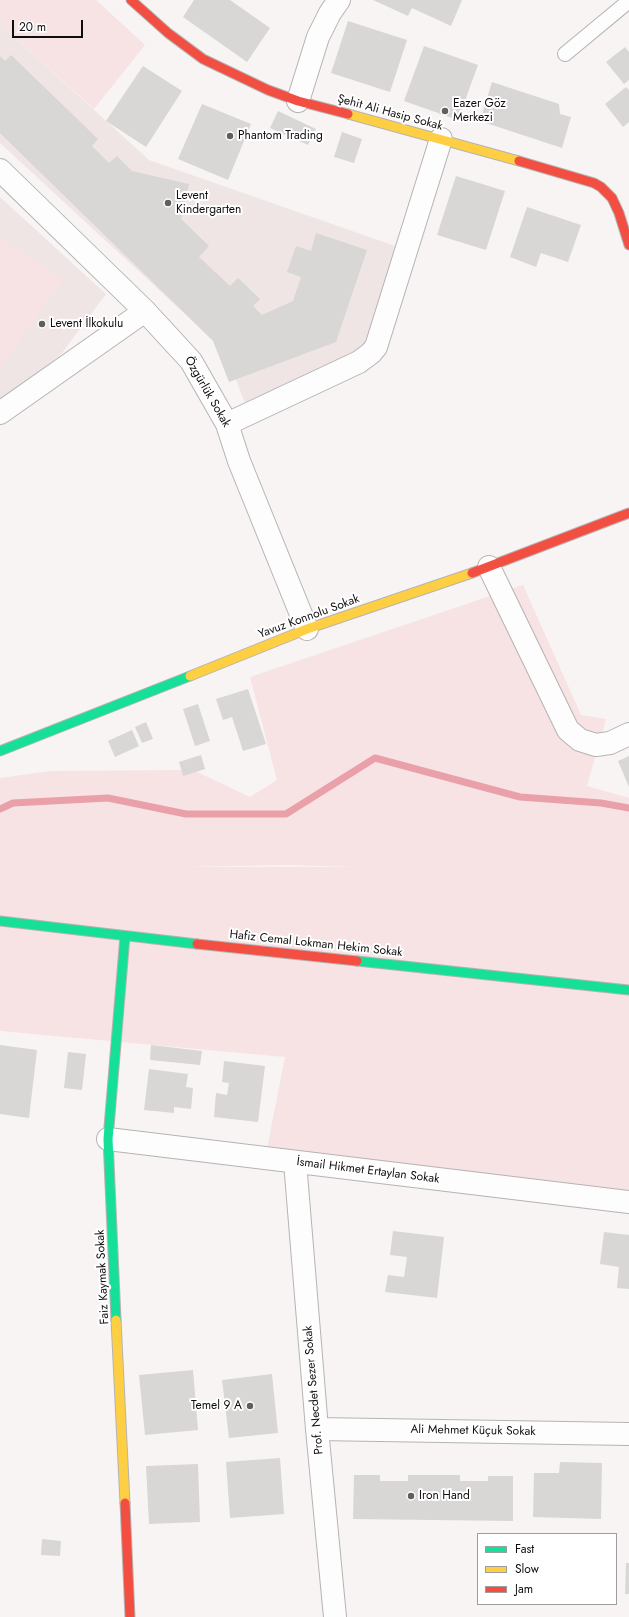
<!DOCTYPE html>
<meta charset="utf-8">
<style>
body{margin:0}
#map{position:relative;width:629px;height:1617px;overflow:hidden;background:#f8f4f4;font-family:Jost,sans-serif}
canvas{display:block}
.legend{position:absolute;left:477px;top:1533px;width:140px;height:72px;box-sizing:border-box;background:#fff;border:1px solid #9f9e9e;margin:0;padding:5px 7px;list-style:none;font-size:12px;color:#0f0d0d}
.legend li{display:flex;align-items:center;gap:8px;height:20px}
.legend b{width:20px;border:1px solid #9f9e9e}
.scale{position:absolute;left:12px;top:20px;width:71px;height:18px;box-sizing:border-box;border:2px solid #0f0d0d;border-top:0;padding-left:5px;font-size:12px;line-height:14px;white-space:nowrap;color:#0f0d0d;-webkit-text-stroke:3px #fff;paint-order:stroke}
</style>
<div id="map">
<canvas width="629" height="1617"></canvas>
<ul class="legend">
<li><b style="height:5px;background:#16e098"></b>Fast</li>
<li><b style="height:5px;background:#ffcf43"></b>Slow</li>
<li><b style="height:5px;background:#f24e42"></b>Jam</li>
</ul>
<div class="scale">20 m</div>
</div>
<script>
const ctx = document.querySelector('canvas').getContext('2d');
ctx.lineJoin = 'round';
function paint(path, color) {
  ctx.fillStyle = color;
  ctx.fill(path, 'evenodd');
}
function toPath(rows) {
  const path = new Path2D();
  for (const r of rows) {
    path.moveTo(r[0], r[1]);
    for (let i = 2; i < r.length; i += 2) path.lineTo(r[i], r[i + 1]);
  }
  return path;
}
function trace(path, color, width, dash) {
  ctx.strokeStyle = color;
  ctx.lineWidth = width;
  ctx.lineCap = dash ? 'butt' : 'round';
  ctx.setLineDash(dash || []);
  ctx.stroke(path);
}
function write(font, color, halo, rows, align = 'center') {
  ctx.font = font + ' Jost,sans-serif';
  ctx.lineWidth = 4;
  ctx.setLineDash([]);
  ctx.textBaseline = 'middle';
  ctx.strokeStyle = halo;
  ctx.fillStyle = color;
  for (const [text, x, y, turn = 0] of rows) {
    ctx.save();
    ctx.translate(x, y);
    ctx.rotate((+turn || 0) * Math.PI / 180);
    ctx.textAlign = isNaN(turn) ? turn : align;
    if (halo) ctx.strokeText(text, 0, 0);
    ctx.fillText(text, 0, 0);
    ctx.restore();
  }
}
paint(toPath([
 [0,24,149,160,395,246,377,337,361,355,245,403,224,350,0,143],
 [0,197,106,294,62,353,10,399,0,405]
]), '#f0e5e5');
paint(toPath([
 [0,0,96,0,145,45,94,109,0,24],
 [0,235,63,280,0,368],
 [523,585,581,715,606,719,587,786,629,798,629,1212,263,1169,285,1057,0,1031,0,778,51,771,193,770,250,797,277,780,250,677],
 [287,865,357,867,179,867,180,867]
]), '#f7e2e4');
trace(toPath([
 [0,809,13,803,108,798,186,814,286,814,375,758,520,797,601,803,629,808]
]), '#e9a0a8', 7);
paint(toPath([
 [194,0,230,0,270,28,247,62,183,17],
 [373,0,462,0,451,26,412,8,408,16],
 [348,21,407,40,390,92,331,73],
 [424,46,478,65,458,120,404,101],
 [625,47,629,52,629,80,624,84,606,62],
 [11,55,98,139,92,146,109,163,117,156,132,171,189,184,181,219,209,246,199,257,230,286,238,278,260,299,253,306,262,315,293,301,301,277,287,272,296,246,311,251,316,233,367,250,336,342,229,382,213,341,0,133,0,56,5,61],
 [143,66,182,91,146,147,106,121],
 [492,82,559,104,560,114,571,117,562,148,480,121],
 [626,87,629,90,629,122,623,127,605,104],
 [202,104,251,124,228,180,178,159],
 [278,111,316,129,308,145,270,128],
 [342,132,362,139,354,163,334,157],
 [456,176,505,191,486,250,437,235],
 [527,207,581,225,568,262,541,253,536,267,510,257],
 [248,689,266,744,243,751,232,717,223,720,216,699],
 [198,704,210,741,195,746,183,709],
 [146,722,153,739,142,743,135,727],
 [132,730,139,746,115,757,108,741],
 [201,755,205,769,183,776,179,762],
 [629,756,629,787,618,761],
 [0,1045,37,1050,29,1118,0,1114],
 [151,1045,202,1051,200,1065,150,1060],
 [68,1052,86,1054,82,1090,64,1088],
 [224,1061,265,1066,258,1122,214,1117,216,1093,227,1095,229,1083,222,1082],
 [149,1069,188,1074,186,1087,193,1088,191,1109,174,1107,174,1113,144,1110],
 [393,1231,444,1237,437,1298,385,1292,388,1275,404,1277,407,1257,390,1255],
 [604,1232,629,1235,629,1289,617,1288,619,1267,600,1264],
 [193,1370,198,1430,145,1435,139,1375],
 [272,1374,278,1433,229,1438,222,1380],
 [280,1458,284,1514,230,1518,226,1462],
 [560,1462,602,1463,601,1519,533,1517,534,1473,559,1473],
 [198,1464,200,1522,149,1524,146,1466],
 [354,1475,380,1475,380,1481,408,1481,408,1475,460,1475,460,1481,488,1481,488,1476,513,1476,513,1521,353,1519],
 [42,1539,61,1541,60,1556,41,1555],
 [626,1563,629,1563,629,1594,625,1594]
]), '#d9d6d6');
const lane = toPath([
 [565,54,629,1]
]);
const street = toPath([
 [298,101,318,37,330,13,339,0],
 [0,170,145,311,191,361,227,424,239,461,307,629],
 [0,413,145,311],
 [227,424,359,362,371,353,376,347,441,139],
 [489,567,568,730,580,740,596,745,610,743,629,734],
 [108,1139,629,1202],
 [295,1162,317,1429,335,1617],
 [317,1429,629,1434]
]);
const fast = toPath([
 [0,751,190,676],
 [0,921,197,944],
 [357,961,629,990],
 [116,1320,108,1139,125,936]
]);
const slow = toPath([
 [348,114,519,161],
 [190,676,307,629,472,573],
 [116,1320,125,1503]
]);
const jam = toPath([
 [131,0,168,33,203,59,268,90,298,101,348,114],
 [519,161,594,183,601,187,612,198,619,213,629,245],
 [472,573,629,513],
 [197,944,357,961],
 [125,1503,130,1617]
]);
trace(lane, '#b5b3b3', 16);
trace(street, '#b5b3b3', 24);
trace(fast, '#b5b3b3', 11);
trace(slow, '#b5b3b3', 11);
trace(jam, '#b5b3b3', 11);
trace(lane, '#fefdfd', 14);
trace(street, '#fefdfd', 22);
trace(fast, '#16e098', 9);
trace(slow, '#ffcf43', 9);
trace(jam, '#f24e42', 9);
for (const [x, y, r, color] of [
 [445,111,4,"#615e5e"],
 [230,136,4,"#615e5e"],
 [168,203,4,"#615e5e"],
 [42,324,4,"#615e5e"],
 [250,1406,4,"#615e5e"],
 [411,1496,4,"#615e5e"]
]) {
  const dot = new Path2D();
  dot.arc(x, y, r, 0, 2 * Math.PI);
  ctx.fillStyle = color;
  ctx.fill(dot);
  trace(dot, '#fff', 1.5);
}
write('12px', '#0f0d0d', '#fff', [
 ["Eazer Göz",453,104],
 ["Merkezi",453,118],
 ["Phantom Trading",238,136],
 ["Levent",176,196],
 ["Kindergarten",176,210],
 ["Levent İlkokulu",50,324],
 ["Temel 9 A",242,1406,"right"],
 ["Iron Hand",419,1496]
], 'left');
write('12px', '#0f0d0d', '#fff', [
 ["Şehit Ali Hasip Sokak",390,113,15],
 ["Özgürlük Sokak",207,392,60],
 ["Yavuz Konnolu Sokak",309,617,-20],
 ["Hafiz Cemal Lokman Hekim Sokak",316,944,6],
 ["İsmail Hikmet Ertaylan Sokak",368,1171,7],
 ["Faiz Kaymak Sokak",103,1277,-93],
 ["Prof. Necdet Sezer Sokak",314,1390,-95],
 ["Ali Mehmet Küçuk Sokak",473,1431,1]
]);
</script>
